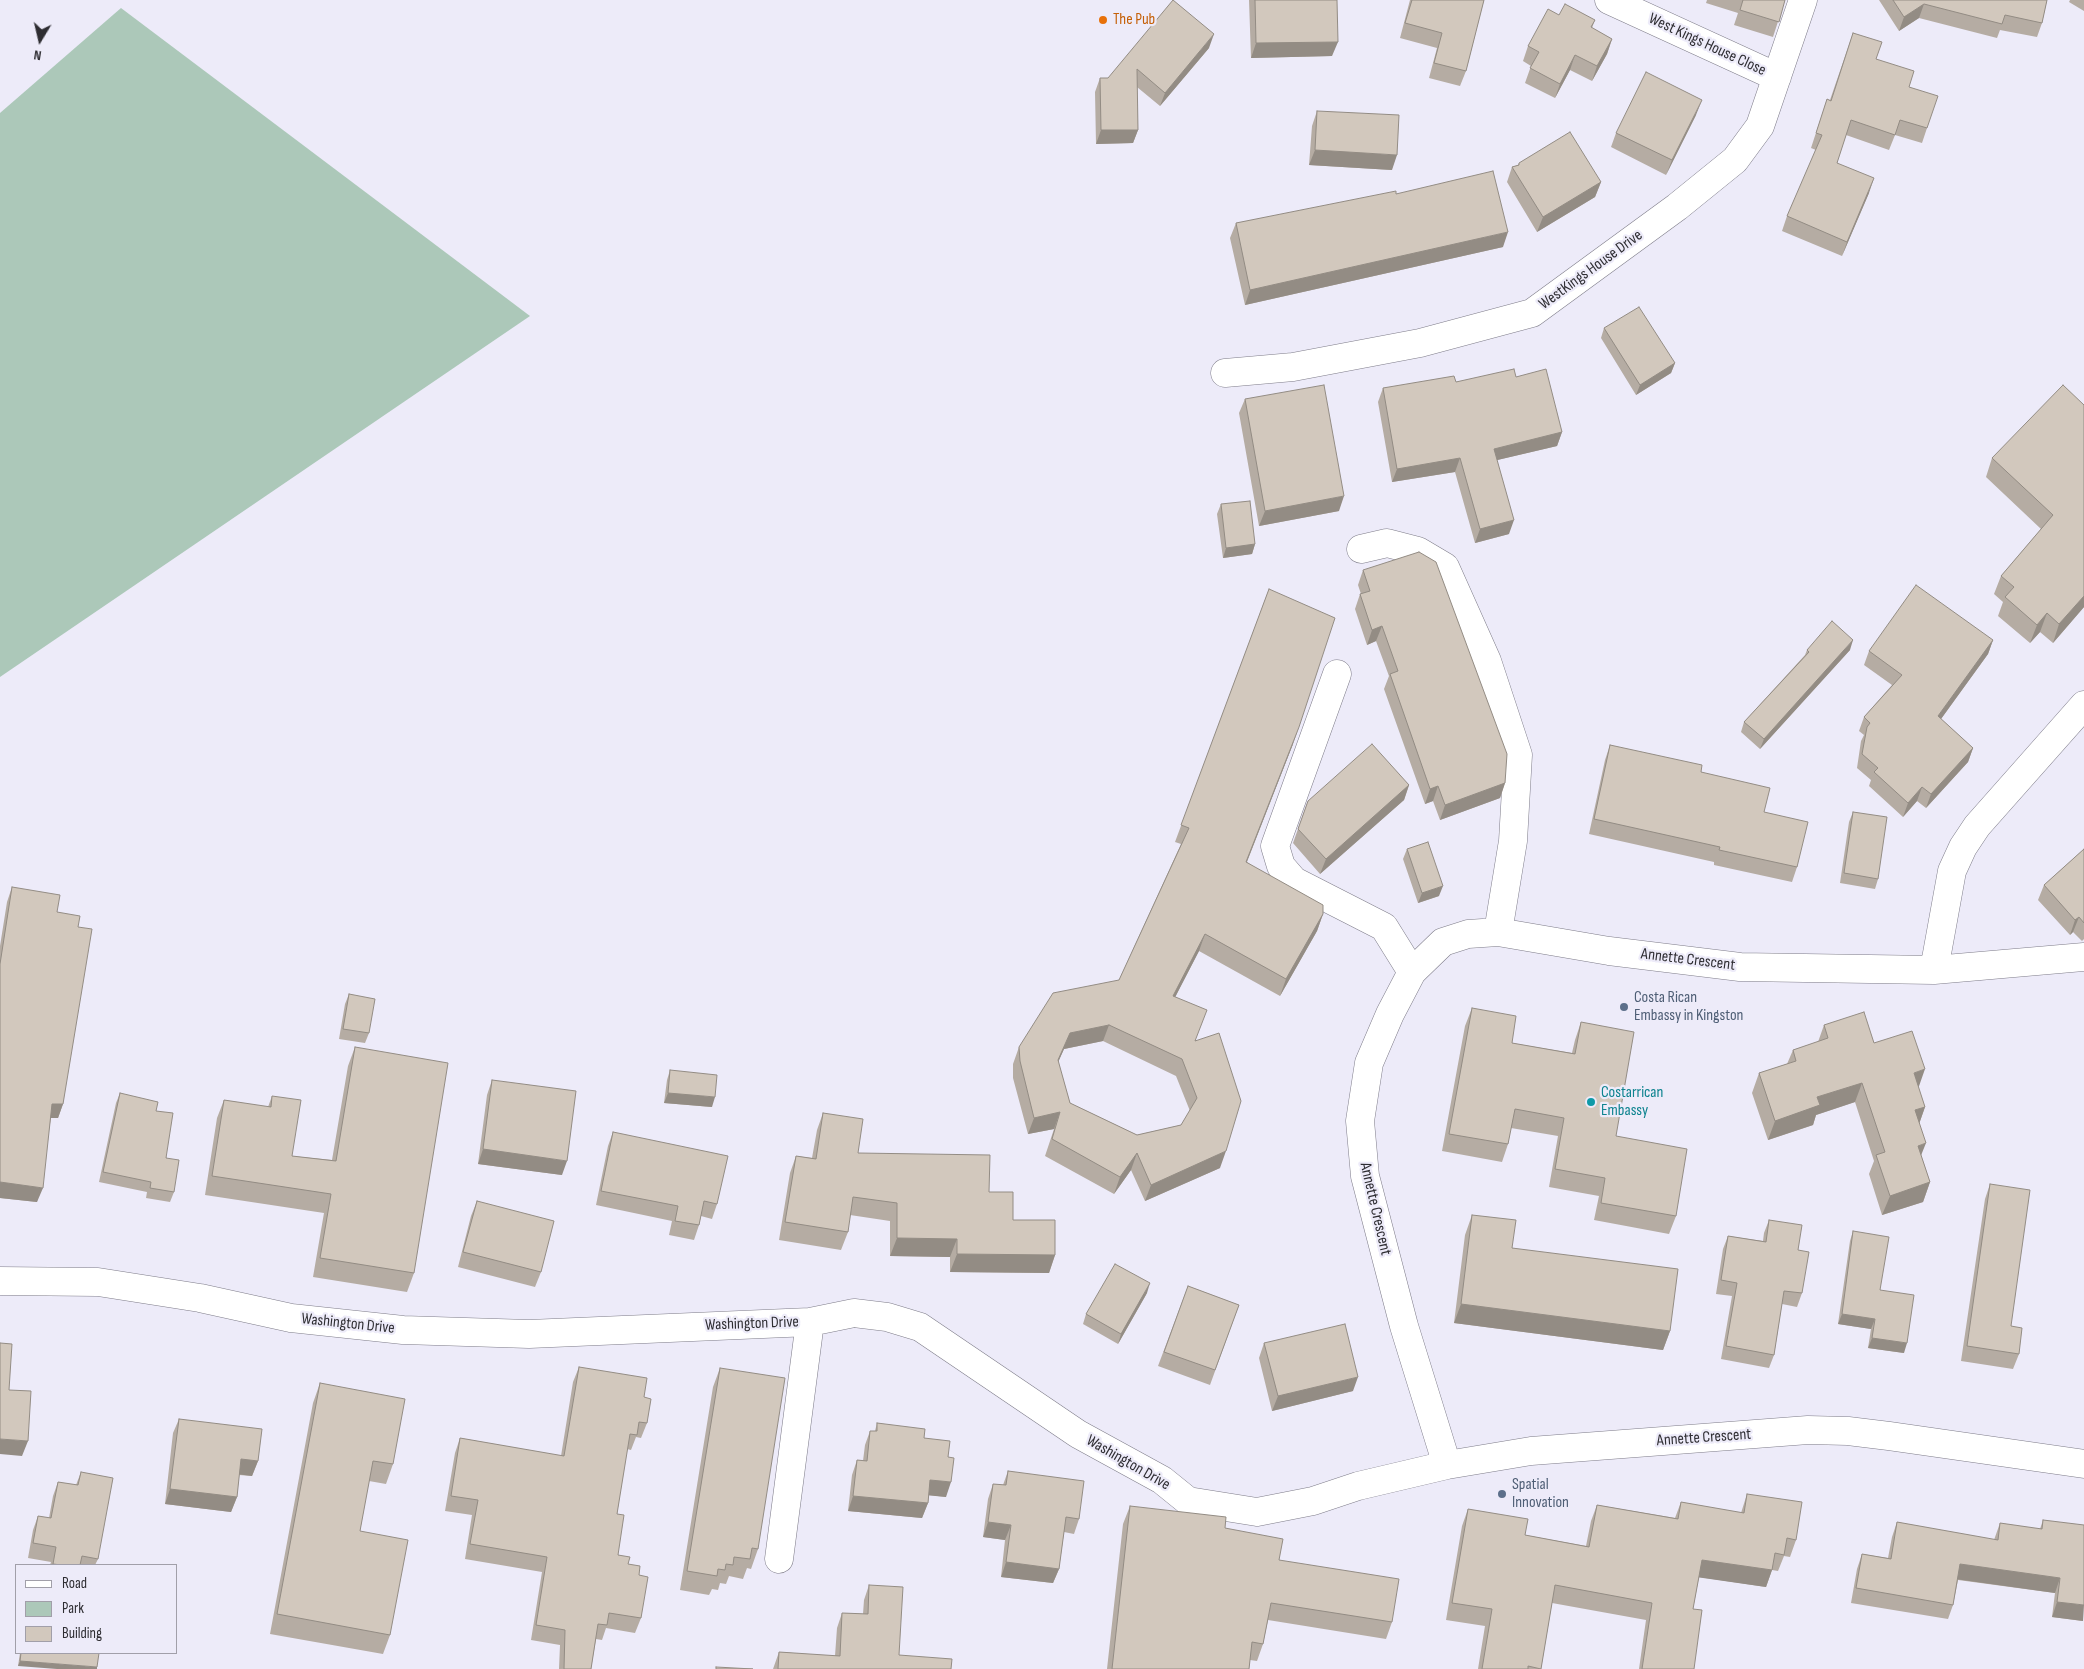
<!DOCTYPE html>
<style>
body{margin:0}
#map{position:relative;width:2084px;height:1669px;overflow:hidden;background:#edebf9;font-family:"Sofia Sans Condensed",sans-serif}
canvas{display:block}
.legend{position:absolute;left:15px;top:1564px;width:162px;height:90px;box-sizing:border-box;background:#edebf9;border:1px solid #a19fa9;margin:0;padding:6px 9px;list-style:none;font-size:15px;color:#2e2d32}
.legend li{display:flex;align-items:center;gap:10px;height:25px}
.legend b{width:25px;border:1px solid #a19fa9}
.north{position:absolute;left:15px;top:15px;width:50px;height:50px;-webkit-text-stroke:4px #edebf9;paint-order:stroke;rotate:189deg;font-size:14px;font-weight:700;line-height:20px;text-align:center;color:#2e2d32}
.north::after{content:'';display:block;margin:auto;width:18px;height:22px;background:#2e2d32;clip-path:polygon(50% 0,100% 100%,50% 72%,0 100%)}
</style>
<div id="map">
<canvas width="2084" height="1669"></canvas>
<ul class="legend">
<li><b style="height:6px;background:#fff"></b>Road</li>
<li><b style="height:14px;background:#acc8b9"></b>Park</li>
<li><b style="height:14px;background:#d2c8bd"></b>Building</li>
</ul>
<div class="north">N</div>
</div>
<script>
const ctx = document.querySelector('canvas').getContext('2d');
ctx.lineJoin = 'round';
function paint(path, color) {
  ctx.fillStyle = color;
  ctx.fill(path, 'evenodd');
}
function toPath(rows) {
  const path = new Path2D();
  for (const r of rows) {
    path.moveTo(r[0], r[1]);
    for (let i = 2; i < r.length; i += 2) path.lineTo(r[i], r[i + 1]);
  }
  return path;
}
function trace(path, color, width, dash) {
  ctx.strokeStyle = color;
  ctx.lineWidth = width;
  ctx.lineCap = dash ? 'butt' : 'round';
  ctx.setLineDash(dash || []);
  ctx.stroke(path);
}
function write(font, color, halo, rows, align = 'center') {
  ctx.font = font + ' "Sofia Sans Condensed",sans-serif';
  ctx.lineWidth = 4.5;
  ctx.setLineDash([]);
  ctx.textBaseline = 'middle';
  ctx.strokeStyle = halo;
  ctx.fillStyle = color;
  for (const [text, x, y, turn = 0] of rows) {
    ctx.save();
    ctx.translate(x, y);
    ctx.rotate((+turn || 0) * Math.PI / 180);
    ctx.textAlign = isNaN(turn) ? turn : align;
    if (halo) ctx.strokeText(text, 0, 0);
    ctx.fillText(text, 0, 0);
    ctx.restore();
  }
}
paint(toPath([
 [121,8,530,316,0,677,0,113]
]), '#acc8b9');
const minor = toPath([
 [1609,0,1777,77],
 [1225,373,1293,367,1420,343,1532,313,1677,207,1735,160,1760,126,1803,0],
 [1361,549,1387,543,1418,551,1445,567,1487,661,1518,755,1513,841,1498,932],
 [1337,674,1275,846,1281,866,1294,881,1384,927,1412,972],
 [1934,970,1952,871,1963,847,1977,826,2084,705],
 [0,1281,98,1282,200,1298,291,1318,403,1330,529,1334,810,1322,854,1313,887,1317,920,1327,1078,1434,1162,1480,1188,1501,1257,1512,1313,1501,1358,1486,1447,1465,1531,1451,1808,1430,1848,1431,1889,1436,2084,1464],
 [1447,1465,1404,1326,1365,1176,1360,1121,1369,1063,1390,1014,1412,972,1443,942,1468,934,1498,932,1609,951,1740,967,1934,970,2084,957],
 [779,1559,810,1322]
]);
trace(minor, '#7e7c89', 29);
trace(minor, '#fff', 28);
paint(toPath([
 [1249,0,1337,0,1332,56,1251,58],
 [1410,0,1484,0,1466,71,1460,86,1429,78,1437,48,1400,38],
 [1707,0,1785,0,1773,37,1734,25,1738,13,1706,3],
 [1879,0,2047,0,2042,23,2037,37,2000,30,1997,38,1919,18,1899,31],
 [2070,0,2084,0,2084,11,2069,2],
 [1559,15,1595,20,1592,28,1612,39,1607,54,1592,81,1570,70,1555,98,1525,83,1531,66,1523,61,1528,46],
 [1853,33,1876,59,1909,87,1927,128,1922,143,1895,135,1889,150,1846,135,1837,163,1869,193,1842,256,1782,231,1787,216,1816,150,1811,148,1827,99,1830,100],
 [1209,48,1160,106,1137,87,1138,130,1133,143,1096,144,1095,92,1100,78,1108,78],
 [1317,111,1392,170,1309,165,1312,126],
 [1696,115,1666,175,1611,147,1616,133],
 [1519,163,1601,182,1595,197,1537,232,1507,182,1512,167,1518,165],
 [1396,194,1503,247,1245,305,1230,238,1236,223],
 [1604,328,1675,363,1671,373,1636,395,1601,338],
 [1516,377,1562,432,1557,446,1497,460,1509,534,1475,543,1455,472,1392,482,1378,402,1383,388],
 [1245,399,1339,511,1259,526,1239,413],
 [2084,405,2084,607,2053,643,2040,632,2030,643,1998,616,2003,602,1994,594,2001,576,2041,529,1986,477,1992,458],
 [1221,504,1255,544,1252,554,1223,558,1217,514],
 [1363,570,1505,783,1500,798,1440,820,1433,801,1425,804,1384,689,1389,676,1376,641,1367,645,1355,609,1360,594,1361,594,1358,585],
 [1269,589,1293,744,1247,862,1323,914,1317,931,1280,996,1199,951,1175,997,1196,1041,1220,1168,1145,1201,1131,1170,1114,1194,1045,1156,1054,1129,1028,1134,1013,1078,1013,1064,1019,1047,1119,980,1181,844,1175,842],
 [1103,1041,1176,1076,1190,1111,1181,1125,1137,1135,1070,1103,1058,1062,1064,1049],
 [1993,640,1988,654,1941,719,1973,748,1968,762,1926,808,1917,801,1903,817,1869,786,1871,780,1857,768,1861,741,1864,735,1859,731,1864,717,1892,685,1864,665,1869,651],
 [1807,650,1850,650,1760,749,1741,732,1744,722,1805,655],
 [1610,745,1701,772,1764,812,1797,867,1792,882,1714,865,1714,862,1589,834,1605,760],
 [1409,785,1404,800,1320,874,1293,843,1308,801],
 [1853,812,1878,879,1875,889,1840,883,1849,822],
 [1407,849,1439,896,1418,903,1403,859],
 [2084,849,2084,939,2082,941,2073,932,2070,935,2038,900,2044,885],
 [12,887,57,912,78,927,63,1104,58,1118,51,1118,37,1202,0,1198,0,946,7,902],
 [349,994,369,1033,365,1043,339,1039,345,1004],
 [1472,1008,1512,1043,1572,1053,1575,1040,1581,1022,1616,1136,1676,1216,1669,1234,1594,1220,1599,1196,1549,1187,1558,1136,1511,1128,1508,1144,1502,1162,1442,1151,1465,1026],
 [1824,1025,1874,1043,1918,1087,1925,1107,1919,1124,1921,1155,1930,1182,1923,1202,1882,1215,1869,1174,1874,1161,1855,1102,1816,1115,1813,1125,1768,1140,1752,1093,1759,1073,1787,1064,1793,1050,1818,1042],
 [355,1047,414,1273,407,1292,313,1277,324,1213,205,1195,217,1118,224,1100,268,1107,272,1096,292,1156,332,1160,348,1066],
 [670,1070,712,1107,664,1103,667,1080],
 [492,1080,562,1175,478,1164,487,1095],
 [120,1093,156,1111,174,1192,170,1202,146,1198,147,1192,99,1182,116,1103],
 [823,1113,858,1153,989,1192,1013,1220,1055,1255,1049,1273,950,1272,950,1257,890,1256,890,1221,850,1215,848,1232,841,1250,779,1240,790,1173,796,1156,812,1158,817,1130],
 [613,1132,717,1204,712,1219,701,1216,699,1225,694,1240,669,1235,672,1221,596,1205,608,1146],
 [1990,1184,2011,1326,2019,1354,2013,1369,1961,1361,1985,1199],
 [477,1201,541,1272,535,1287,458,1267,471,1216],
 [1472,1215,1512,1248,1670,1331,1663,1350,1454,1323,1465,1235],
 [1769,1220,1798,1250,1802,1293,1797,1307,1782,1304,1774,1355,1769,1368,1721,1359,1732,1296,1716,1294,1723,1249,1728,1236,1763,1241,1764,1233],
 [1853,1231,1880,1290,1904,1353,1868,1348,1871,1329,1838,1324,1850,1241],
 [1188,1286,1239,1305,1210,1385,1158,1366],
 [1147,1293,1118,1344,1083,1324,1086,1314],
 [1264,1343,1353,1391,1272,1411,1259,1358],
 [579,1367,644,1397,647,1423,641,1438,636,1437,631,1450,627,1449,617,1514,618,1555,628,1564,639,1575,641,1618,635,1633,606,1628,602,1640,596,1639,591,1669,559,1669,560,1645,531,1640,542,1572,465,1559,472,1515,445,1511,455,1453,460,1438,561,1456,573,1382],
 [720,1368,758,1549,751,1569,747,1568,743,1579,729,1576,726,1584,720,1583,718,1590,712,1589,709,1595,680,1590,713,1387],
 [320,1383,393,1464,386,1484,369,1481,360,1531,390,1635,383,1654,270,1634,313,1403],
 [179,1419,258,1461,252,1476,239,1475,237,1497,231,1512,165,1504,173,1433],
 [877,1423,924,1438,948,1457,946,1497,929,1495,928,1503,922,1518,848,1511,852,1475,857,1460,863,1461,865,1445,870,1431,875,1431],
 [1008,1471,1079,1519,1074,1534,1064,1532,1059,1569,1053,1583,1001,1577,1005,1540,983,1537,988,1499,993,1484,1003,1485],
 [81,1472,98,1559,95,1565,50,1565,51,1562,28,1558,33,1530,38,1516,49,1518,53,1496,58,1482,76,1485],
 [1747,1494,1796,1540,1790,1557,1784,1556,1778,1571,1772,1570,1766,1587,1699,1577,1693,1609,1694,1669,1639,1669,1646,1620,1552,1603,1541,1669,1478,1669,1485,1626,1446,1620,1462,1526,1468,1509,1525,1535,1586,1546,1591,1521,1597,1505,1675,1518,1681,1502,1741,1513],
 [1130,1506,1225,1528,1279,1560,1392,1622,1386,1639,1268,1620,1263,1644,1257,1661,1250,1660,1249,1669,1107,1669,1123,1524],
 [2043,1520,2083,1621,2052,1617,2055,1593,1958,1580,1953,1605,1948,1619,1851,1603,1857,1569,1862,1554,1888,1558,1892,1537,1897,1522,1994,1540,2000,1523,2040,1529],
 [869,1585,899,1655,951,1669,773,1669,779,1652,835,1656,837,1628,842,1613,863,1614,864,1600],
 [20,1653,99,1653,18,1666]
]), '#b5aca3');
paint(toPath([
 [1924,4,1919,18,1899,31,1904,17],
 [1214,34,1209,48,1160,106,1165,93],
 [1612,39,1607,54,1592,81,1597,66],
 [1338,42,1332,56,1251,58,1256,43],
 [1575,55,1570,70,1555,98,1560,84],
 [1702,100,1696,115,1666,175,1672,160],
 [1101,130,1138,130,1133,143,1096,144],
 [1315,150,1397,155,1392,170,1309,165],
 [1874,178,1869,193,1842,256,1847,242],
 [1601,182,1595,197,1537,232,1543,217],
 [1508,232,1503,247,1245,305,1250,290],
 [1675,363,1671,373,1636,395,1640,385],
 [1562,432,1557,446,1489,462,1494,449],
 [1460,458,1455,472,1392,482,1397,469],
 [1344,496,1339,511,1259,526,1265,511],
 [1514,520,1509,534,1475,543,1480,529],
 [1255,544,1252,554,1223,558,1226,548],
 [2084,596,2084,607,2053,643,2059,624],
 [2047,613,2040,632,2030,643,2037,625],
 [1382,626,1376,641,1367,645,1372,630],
 [1853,640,1850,650,1760,749,1764,739],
 [1993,640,1988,654,1933,730,1938,716],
 [1299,727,1293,744,1240,879,1246,862],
 [1973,748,1968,762,1926,808,1931,794],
 [1505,783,1500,798,1440,820,1445,805],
 [1409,785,1404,800,1320,874,1326,859],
 [1438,786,1433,801,1425,804,1430,789],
 [1922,787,1917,801,1903,817,1908,803],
 [1443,886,1439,896,1418,903,1422,893],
 [1323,914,1317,931,1280,996,1286,979],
 [2079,917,2073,932,2070,935,2075,920],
 [1205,934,1199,951,1167,1013,1173,996],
 [1109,1025,1103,1041,1064,1049,1052,1076,1058,1060,1070,1033],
 [1925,1069,1918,1089,1914,1073],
 [1862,1083,1855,1102,1816,1115,1813,1125,1768,1140,1775,1121,1817,1097],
 [668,1093,715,1097,712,1107,664,1103],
 [52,1104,63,1104,58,1118,47,1118],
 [1925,1107,1918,1127,1915,1110],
 [1060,1112,1054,1129,1028,1134,1034,1118],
 [1926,1143,1918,1163,1918,1146],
 [483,1149,567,1161,562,1175,478,1164],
 [1226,1151,1220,1168,1145,1201,1151,1185],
 [1137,1153,1131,1170,1114,1194,1120,1177],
 [0,1182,43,1188,37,1202,0,1198],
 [1930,1182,1923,1202,1882,1215,1890,1196],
 [897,1238,957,1239,950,1257,890,1256],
 [957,1254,1055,1255,1049,1273,950,1272],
 [1150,1283,1147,1293,1118,1344,1121,1334],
 [1461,1304,1670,1331,1663,1350,1454,1323],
 [1842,1314,1875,1319,1871,1329,1838,1324],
 [1872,1338,1907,1343,1904,1353,1868,1348],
 [1358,1377,1353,1391,1272,1411,1278,1396],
 [0,1439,28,1441,22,1456,0,1454],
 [241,1459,258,1461,252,1476,236,1474],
 [930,1480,951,1482,946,1497,925,1495],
 [170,1489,237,1497,231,1512,165,1504],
 [853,1496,928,1503,922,1518,848,1511],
 [988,1522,1011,1525,1005,1540,983,1537],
 [1702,1560,1772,1570,1766,1587,1696,1577],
 [1006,1562,1059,1569,1053,1583,1001,1577],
 [1960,1564,2060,1578,2055,1593,1955,1579],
 [2057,1602,2084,1605,2083,1621,2052,1617],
 [20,1661,97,1667,97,1669,57,1669,18,1666]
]), '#938c84');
const building = toPath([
 [1173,0,1214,34,1165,93,1137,69,1138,130,1101,130,1100,78,1108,78,1173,0],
 [1255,0,1337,0,1338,42,1256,43,1255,0],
 [1412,0,1484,0,1466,71,1434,63,1442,33,1405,23,1412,0],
 [1743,0,1785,0,1779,22,1740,10,1743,0],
 [1893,0,2047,0,2042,23,2005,15,2002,24,1924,4,1904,17,1893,0],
 [1565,4,1595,20,1591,27,1612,39,1597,66,1575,55,1560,84,1530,68,1539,52,1528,46,1548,9,1559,15,1565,4],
 [1853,33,1882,42,1876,59,1914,71,1909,87,1938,96,1927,128,1900,120,1895,135,1851,120,1837,163,1874,178,1847,242,1787,216,1822,135,1816,133,1827,99,1831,101,1853,33],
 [1646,72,1702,100,1672,160,1616,133,1646,72],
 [1317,111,1399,115,1397,155,1315,150,1317,111],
 [1570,132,1601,182,1543,217,1512,167,1519,165,1519,163,1570,132],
 [1493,171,1508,232,1250,290,1236,223,1396,191,1396,194,1493,171],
 [1639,307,1675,363,1640,385,1604,328,1639,307],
 [1514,369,1516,377,1546,369,1562,432,1494,449,1514,520,1480,529,1460,458,1397,469,1383,388,1454,376,1456,382,1514,369],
 [1324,385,1344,496,1265,511,1245,399,1324,385],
 [2063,385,2084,405,2084,596,2059,624,2047,613,2037,625,2005,597,2014,587,2001,576,2053,515,1992,458,2063,385],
 [1250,501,1255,544,1226,548,1221,504,1250,501],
 [1419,552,1436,562,1507,754,1505,783,1445,805,1438,786,1430,789,1390,674,1398,671,1382,626,1372,630,1360,594,1370,591,1363,570,1419,552],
 [1916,585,1993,640,1938,716,1973,748,1931,794,1922,787,1908,803,1874,772,1878,768,1862,754,1867,727,1870,723,1864,717,1902,675,1869,651,1916,585],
 [1269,589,1335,618,1299,727,1246,862,1323,905,1323,914,1286,979,1205,934,1173,996,1207,1010,1195,1041,1219,1033,1241,1101,1226,1151,1151,1185,1137,1153,1120,1177,1052,1139,1060,1112,1034,1118,1020,1061,1019,1047,1053,993,1119,980,1189,828,1181,825,1269,589],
 [1109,1025,1182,1059,1197,1098,1181,1125,1137,1135,1070,1103,1058,1060,1070,1033,1109,1025],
 [1832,621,1853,640,1764,739,1744,722,1809,652,1807,650,1832,621],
 [1372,744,1409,785,1326,859,1298,829,1308,801,1372,744],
 [1610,745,1702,765,1701,772,1770,788,1764,812,1808,822,1797,867,1719,850,1720,847,1594,819,1610,745],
 [1853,812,1887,817,1878,879,1844,873,1853,812],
 [1428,842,1443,886,1422,893,1407,849,1428,842],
 [2084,849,2084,923,2079,917,2075,920,2044,885,2084,849],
 [12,887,60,895,57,912,80,916,78,927,92,929,63,1104,52,1104,43,1188,0,1182,0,964,12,887],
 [349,994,375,999,369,1033,343,1029,349,994],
 [1472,1008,1516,1016,1512,1043,1575,1054,1581,1022,1634,1032,1616,1136,1687,1149,1676,1216,1601,1203,1605,1178,1555,1169,1564,1118,1515,1109,1508,1144,1449,1134,1472,1008],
 [1864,1012,1874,1043,1912,1031,1925,1069,1914,1073,1925,1107,1915,1110,1926,1143,1918,1146,1930,1182,1890,1196,1876,1155,1885,1152,1862,1083,1817,1097,1820,1105,1775,1121,1759,1073,1796,1061,1793,1050,1828,1038,1824,1025,1864,1012],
 [355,1047,448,1063,414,1273,320,1258,331,1194,212,1176,224,1100,271,1107,272,1096,301,1100,292,1156,336,1161,355,1047],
 [670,1070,717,1075,715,1097,668,1093,670,1070],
 [492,1080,576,1091,567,1161,483,1149,492,1080],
 [120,1093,158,1102,156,1111,173,1113,166,1158,179,1160,174,1192,150,1188,151,1182,103,1172,120,1093],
 [823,1113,863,1119,858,1153,990,1155,989,1192,1013,1192,1013,1220,1055,1220,1055,1255,957,1254,957,1239,897,1238,897,1203,853,1197,848,1232,785,1222,796,1156,816,1159,823,1113],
 [613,1132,728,1156,717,1204,704,1201,699,1225,675,1221,678,1206,601,1191,613,1132],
 [1990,1184,2030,1190,2011,1326,2022,1328,2019,1354,1967,1346,1990,1184],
 [477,1201,554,1221,541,1272,463,1252,477,1201],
 [1472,1215,1516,1220,1512,1248,1678,1269,1670,1331,1461,1304,1472,1215],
 [1769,1220,1802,1225,1798,1250,1809,1252,1802,1293,1784,1291,1774,1355,1726,1346,1737,1283,1721,1280,1728,1236,1766,1242,1769,1220],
 [1853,1231,1889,1237,1880,1290,1914,1295,1907,1343,1872,1338,1875,1319,1842,1314,1853,1231],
 [1115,1264,1150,1283,1121,1334,1086,1314,1115,1264],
 [1188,1286,1239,1305,1215,1370,1164,1352,1188,1286],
 [1345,1324,1358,1377,1278,1396,1264,1343,1345,1324],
 [0,1343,12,1344,9,1390,31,1391,28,1441,0,1439,0,1343],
 [579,1367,647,1378,644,1397,651,1399,647,1423,639,1422,637,1435,630,1434,617,1514,624,1515,618,1555,630,1557,628,1564,640,1566,639,1575,648,1577,641,1618,609,1613,607,1625,598,1624,591,1669,564,1669,565,1630,536,1625,547,1557,470,1544,478,1500,451,1496,460,1438,564,1456,579,1367],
 [720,1368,785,1378,758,1549,752,1548,750,1559,734,1557,733,1565,726,1564,725,1570,718,1569,717,1576,687,1571,720,1368],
 [320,1383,405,1399,393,1464,373,1461,360,1531,408,1540,390,1635,277,1614,320,1383],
 [179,1419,262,1429,258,1461,241,1459,237,1497,170,1489,179,1419],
 [877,1423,925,1429,924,1438,950,1441,948,1457,954,1458,951,1482,930,1480,928,1503,853,1496,857,1460,867,1461,870,1431,877,1431,877,1423],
 [1008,1471,1084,1481,1079,1519,1066,1517,1059,1569,1006,1562,1011,1525,988,1522,993,1484,1006,1485,1008,1471],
 [81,1472,113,1478,98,1559,82,1556,80,1565,61,1565,53,1564,56,1547,33,1543,38,1516,51,1518,58,1482,78,1485,81,1472],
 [1747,1494,1802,1502,1796,1540,1787,1538,1784,1555,1775,1553,1772,1570,1702,1560,1693,1609,1702,1610,1694,1669,1642,1669,1652,1603,1555,1585,1541,1669,1528,1666,1528,1669,1482,1669,1492,1609,1452,1603,1468,1509,1528,1519,1525,1535,1589,1547,1597,1505,1678,1519,1681,1502,1744,1513,1747,1494],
 [1130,1506,1226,1517,1225,1528,1283,1539,1279,1560,1399,1579,1392,1622,1271,1603,1263,1644,1252,1642,1249,1669,1112,1669,1130,1506],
 [2043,1520,2084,1525,2084,1605,2057,1602,2060,1578,1960,1564,1953,1605,1856,1588,1862,1554,1891,1559,1897,1522,1998,1540,2000,1523,2042,1529,2043,1520],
 [869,1585,903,1587,899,1655,952,1659,951,1669,778,1669,779,1652,840,1656,842,1613,868,1614,869,1585],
 [21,1653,99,1653,97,1667,20,1661,21,1653],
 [716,1667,753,1669,716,1669,716,1667]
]);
paint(building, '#d2c8bd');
trace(building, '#938c84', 1);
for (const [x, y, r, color] of [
 [1103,20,5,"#e8710a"],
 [1624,1007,5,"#5c6f8a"],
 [1591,1102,5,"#0f9aa8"],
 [1502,1494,5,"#5c6f8a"]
]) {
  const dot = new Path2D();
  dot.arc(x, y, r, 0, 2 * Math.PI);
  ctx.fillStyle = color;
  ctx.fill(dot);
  trace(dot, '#edebf9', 2);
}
write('16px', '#c56008', '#edebf9', [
 ["The Pub",1113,20]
], 'left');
write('16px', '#2e2d32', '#edebf9', [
 ["West Kings House Close",1707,45,25],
 ["WestKings House Drive",1591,270,-36],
 ["Annette Crescent",1688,960,7],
 ["Annette Crescent",1375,1209,77],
 ["Washington Drive",348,1324,6],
 ["Washington Drive",752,1324,-2],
 ["Annette Crescent",1704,1438,-4],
 ["Washington Drive",1128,1463,30]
]);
write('16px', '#4e5e75', '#edebf9', [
 ["Costa Rican",1634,998],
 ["Embassy in Kingston",1634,1016],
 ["Spatial",1512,1485],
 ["Innovation",1512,1503]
], 'left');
write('16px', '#0d838f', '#edebf9', [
 ["Costarrican",1601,1093],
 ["Embassy",1601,1111]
], 'left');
</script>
